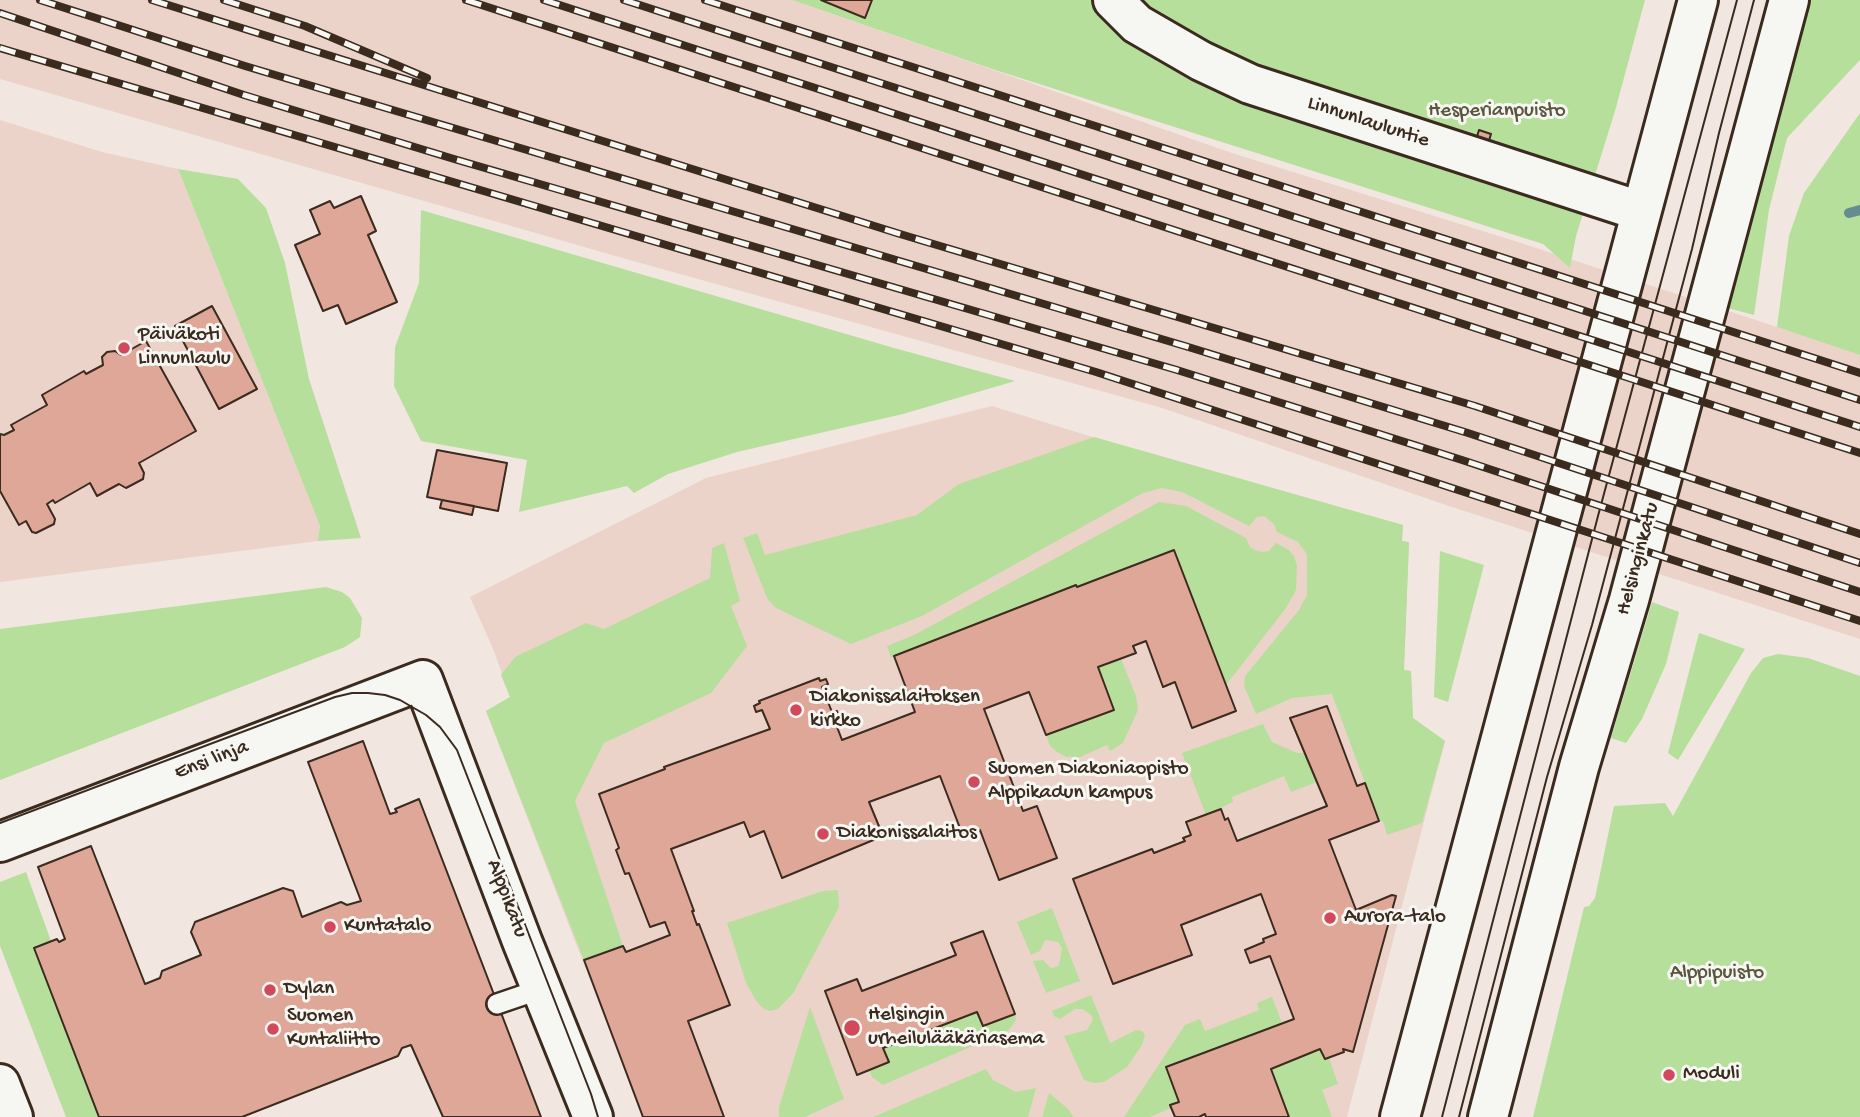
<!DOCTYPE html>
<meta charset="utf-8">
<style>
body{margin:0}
canvas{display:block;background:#f1e6e0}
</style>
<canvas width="1860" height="1117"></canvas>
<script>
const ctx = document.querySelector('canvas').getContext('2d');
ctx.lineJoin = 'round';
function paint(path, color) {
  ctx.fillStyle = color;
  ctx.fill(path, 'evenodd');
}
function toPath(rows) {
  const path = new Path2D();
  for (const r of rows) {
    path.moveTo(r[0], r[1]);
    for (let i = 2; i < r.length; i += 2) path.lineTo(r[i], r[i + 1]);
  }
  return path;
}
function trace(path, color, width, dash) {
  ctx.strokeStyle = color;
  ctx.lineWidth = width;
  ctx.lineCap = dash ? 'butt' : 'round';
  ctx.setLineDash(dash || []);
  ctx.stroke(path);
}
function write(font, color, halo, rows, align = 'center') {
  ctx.font = font + ' "Gochi Hand",sans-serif';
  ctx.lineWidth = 6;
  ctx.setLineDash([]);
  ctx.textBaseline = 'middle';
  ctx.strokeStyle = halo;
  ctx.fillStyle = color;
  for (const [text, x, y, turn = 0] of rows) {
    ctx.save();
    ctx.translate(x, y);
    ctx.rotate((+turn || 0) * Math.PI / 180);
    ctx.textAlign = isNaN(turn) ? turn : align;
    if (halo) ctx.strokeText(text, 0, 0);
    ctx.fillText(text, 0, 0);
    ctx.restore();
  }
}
paint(toPath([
 [0,0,792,0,1232,153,1518,242,1838,347,1860,354,1860,639,1449,506,1162,408,626,259,0,79],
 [0,120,102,152,178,169,320,526,318,541,0,582],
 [992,406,1164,459,1403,525,1402,541,1409,542,1404,670,1411,671,1413,718,1445,741,1347,1117,643,1117,486,711,510,697,494,651,470,597,706,478]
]), '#ecd3ca');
paint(toPath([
 [792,0,1645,0,1615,111,1576,236,1570,268,1543,244,992,69],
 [1810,0,1860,0,1860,60,1787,138,1769,210,1754,315,1728,308],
 [1860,113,1860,355,1777,327,1789,236,1804,193],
 [178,169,238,179,266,208,285,263,309,379,361,538,318,541,320,526],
 [421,210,894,348,1015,381,903,414,737,452,668,474,634,493,627,486,519,512,527,460,421,441,394,386,395,347,419,283],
 [1094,437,1403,525,1402,541,1409,542,1404,670,1411,671,1413,718,1445,741,1422,823,1387,835,1383,821,1379,821,1365,783,1332,694,1292,698,1256,714,1244,686,1245,676,1299,610,1307,595,1307,554,1298,542,1277,532,1274,524,1264,516,1257,517,1249,526,1182,492,1162,488,1143,493,922,616,851,644,776,608,768,600,743,538,757,533,765,555,917,515,959,484],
 [1159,502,1186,506,1246,538,1250,547,1255,550,1262,552,1269,551,1276,543,1289,550,1294,556,1297,566,1296,590,1286,608,1226,685,1174,550,1077,587,1076,585,891,658,887,646,914,635],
 [724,543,740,601,731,606,747,646,711,693,604,743,575,801,623,946,584,960,486,711,510,697,501,675,515,657,586,623,604,629,710,578,712,548],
 [1440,551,1484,565,1448,702,1434,697],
 [326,587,342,592,350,598,362,618,360,637,345,647,0,780,0,629],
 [1652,602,1679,612,1666,664,1642,719,1626,743,1611,738],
 [1699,633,1745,649,1678,760,1668,753],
 [1778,654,1808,658,1860,676,1860,1117,1533,1117,1584,907,1589,906,1595,898,1614,806,1665,803,1673,816,1751,673,1763,658],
 [1121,659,1136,696,1138,710,1123,743,1110,751,1107,745,1080,757,1066,757,1057,752,1050,746,1046,735,1114,710,1098,667],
 [1263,724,1272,742,1297,753,1305,753,1317,782,1291,792,1284,776,1232,797,1233,802,1206,815,1182,753],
 [26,872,51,941,34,948,99,1117,66,1117,0,946,0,882],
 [838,890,839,907,794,992,778,1009,770,1011,764,1009,757,1002,746,983,727,923,823,891],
 [1052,908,1080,981,1046,993,1033,961,1043,960,1051,968,1056,967,1059,965,1062,948,1058,942,1045,940,1040,951,1031,955,1017,922],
 [1091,995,1110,1043,1136,1030,1142,1031,1145,1035,1142,1045,1127,1067,1104,1082,1094,1083,1084,1080,1064,1036,1087,1030,1093,1019,1091,1015,1083,1009,1075,1009,1060,1019,1054,1016,1052,1011],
 [1272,997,1282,1023,1167,1067,1179,1102,1171,1108,1150,1117,1124,1117,1185,1025,1200,1019,1205,1031,1259,1010,1257,1003],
 [810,1007,844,1099,805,1117,779,1117,779,1107],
 [977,1012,983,1026,1015,1014,1016,1020,1009,1030,883,1085,872,1077,869,1070,888,1062,883,1048],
 [1320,1049,1324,1059,1329,1058,1338,1084,1322,1090,1332,1117,1289,1117,1271,1069],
 [986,1069,993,1080,1016,1092,1036,1088,1028,1117,873,1117],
 [1049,1093,1067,1108,1074,1117,1042,1117]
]), '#b6df9c');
trace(toPath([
 [1849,213,1860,210]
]), '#648c91', 10);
const building = toPath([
 [821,0,872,0,865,18,821,0],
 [1479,130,1491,134,1487,147,1475,143,1479,130],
 [361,196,376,231,368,235,397,302,346,324,338,305,323,311,295,245,320,234,310,210,330,201,334,208,361,196],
 [212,306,257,389,219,409,175,326,212,306],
 [146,341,196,431,139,463,144,473,143,479,126,488,119,484,97,496,90,483,55,503,53,500,47,504,55,519,54,524,36,533,32,532,26,521,19,525,0,491,0,434,4,435,14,430,11,425,47,405,42,395,84,371,86,374,103,365,102,357,107,352,115,351,121,355,146,341],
 [437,450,507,463,498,511,427,497,437,450],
 [442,500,474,506,472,515,440,508,442,500],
 [1174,550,1236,711,1192,728,1175,682,1163,687,1146,641,1133,646,1136,653,1098,667,1114,710,1046,735,1029,692,984,709,1023,811,1037,806,1057,858,999,880,980,830,963,836,940,776,869,802,883,836,782,878,764,831,750,837,744,822,671,849,694,911,692,911,697,925,699,924,730,1005,688,1021,724,1117,643,1117,584,960,623,946,626,952,670,935,665,922,650,927,629,873,625,874,616,850,619,848,599,794,665,769,664,767,770,729,762,710,756,712,754,706,760,703,759,701,819,678,820,681,826,679,828,684,822,687,832,712,837,711,839,717,834,719,842,740,915,712,894,656,1076,585,1077,587,1174,550],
 [1327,706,1357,786,1365,783,1379,821,1329,840,1356,910,1392,895,1396,896,1353,1052,1343,1049,1344,1052,1325,1059,1320,1049,1271,1069,1289,1117,1206,1117,1205,1114,1199,1117,1175,1117,1170,1105,1179,1102,1166,1067,1294,1019,1270,956,1250,963,1245,950,1264,942,1263,939,1276,934,1261,894,1181,925,1192,955,1113,984,1073,879,1152,849,1154,853,1185,841,1183,838,1191,835,1186,822,1221,809,1225,820,1228,818,1237,841,1327,806,1290,718,1327,706],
 [363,741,390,814,397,812,395,809,419,799,541,1117,443,1117,411,1045,402,1048,398,1056,242,1117,99,1117,34,948,57,939,59,942,65,939,38,867,91,846,145,984,160,978,162,971,201,955,191,932,195,922,283,888,293,891,302,917,341,902,347,905,361,901,308,762,363,741],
 [983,931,1015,1014,983,1026,977,1012,883,1048,889,1062,857,1075,825,991,857,979,862,991,951,957,956,955,951,943,983,931]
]);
paint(building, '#dfa798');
trace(building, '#3b2a1e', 2);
const service = toPath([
 [497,1004,541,989]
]);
const minor = toPath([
 [1113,0,1137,24,1201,61,1250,84,1640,211],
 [0,842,423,680,522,941,593,1117]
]);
const secondary = toPath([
 [0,1084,13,1117]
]);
const primary = toPath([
 [1400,1117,1698,0],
 [1488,1117,1579,767,1629,600,1789,0]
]);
trace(service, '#3b2a1e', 24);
trace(minor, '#3b2a1e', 44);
trace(secondary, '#3b2a1e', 44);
trace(primary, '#3b2a1e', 44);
trace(service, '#f6f6f2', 19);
trace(minor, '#f6f6f2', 38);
trace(secondary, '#f6f6f2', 38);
trace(primary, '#f6f6f2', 38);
trace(toPath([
 [0,823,335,697,352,693,368,693,385,695,400,700,426,715,440,727,457,750,591,1094,598,1117],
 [1442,1117,1598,516,1737,0],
 [1459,1117,1547,777,1592,625,1692,249,1719,133,1754,0]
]), '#3b2a1e', 2);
const rail = toPath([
 [40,0,245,66,1185,346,1468,433,1860,563],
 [152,0,900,234,1475,406,1860,534],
 [224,0,305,26,427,78],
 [466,0,1860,453],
 [544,0,1860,427],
 [624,0,1860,400],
 [705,0,1860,373],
 [0,13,244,95,454,159,1177,370,1462,460,1860,592],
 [0,48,1096,372,1860,621]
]);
trace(rail, '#3b2a1e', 8);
trace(rail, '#f6f6f2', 5, [16]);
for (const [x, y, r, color] of [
 [124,348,7,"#d1495b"],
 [796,710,7,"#d1495b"],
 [974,782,7,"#d1495b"],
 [823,834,7,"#d1495b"],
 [1330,918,7,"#d1495b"],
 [330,927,7,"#d1495b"],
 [270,990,7,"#d1495b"],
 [852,1028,9,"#d1495b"],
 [273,1029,7,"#d1495b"],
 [1669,1075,7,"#d1495b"]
]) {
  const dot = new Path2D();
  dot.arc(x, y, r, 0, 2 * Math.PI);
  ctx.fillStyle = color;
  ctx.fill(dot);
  trace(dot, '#f6f6f2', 2.5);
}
write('21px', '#5a573e', '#f6f6f2', [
 ["Hesperianpuisto",1497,112],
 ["Alppipuisto",1717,974]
]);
write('21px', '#3b2a1e', '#f6f6f2', [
 ["Linnunlauluntie",1368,123,18],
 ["Helsinginkatu",1639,559,-75],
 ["Ensi linja",212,761,-21],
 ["Alppikatu",506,899,69]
]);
write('21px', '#3b2a1e', '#f6f6f2', [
 ["Päiväkoti",138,336],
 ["Linnunlaulu",138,360],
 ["Diakonissalaitoksen",810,698],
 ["kirkko",810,722],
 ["Suomen Diakoniaopisto",988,770],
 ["Alppikadun kampus",988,794],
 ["Diakonissalaitos",837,834],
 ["Aurora-talo",1344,918],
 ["Kuntatalo",344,927],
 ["Dylan",284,990],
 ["Helsingin",868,1016],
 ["urheilulääkäriasema",868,1040],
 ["Suomen",287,1017],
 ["Kuntaliitto",287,1041],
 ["Moduli",1683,1075]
], 'left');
</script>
